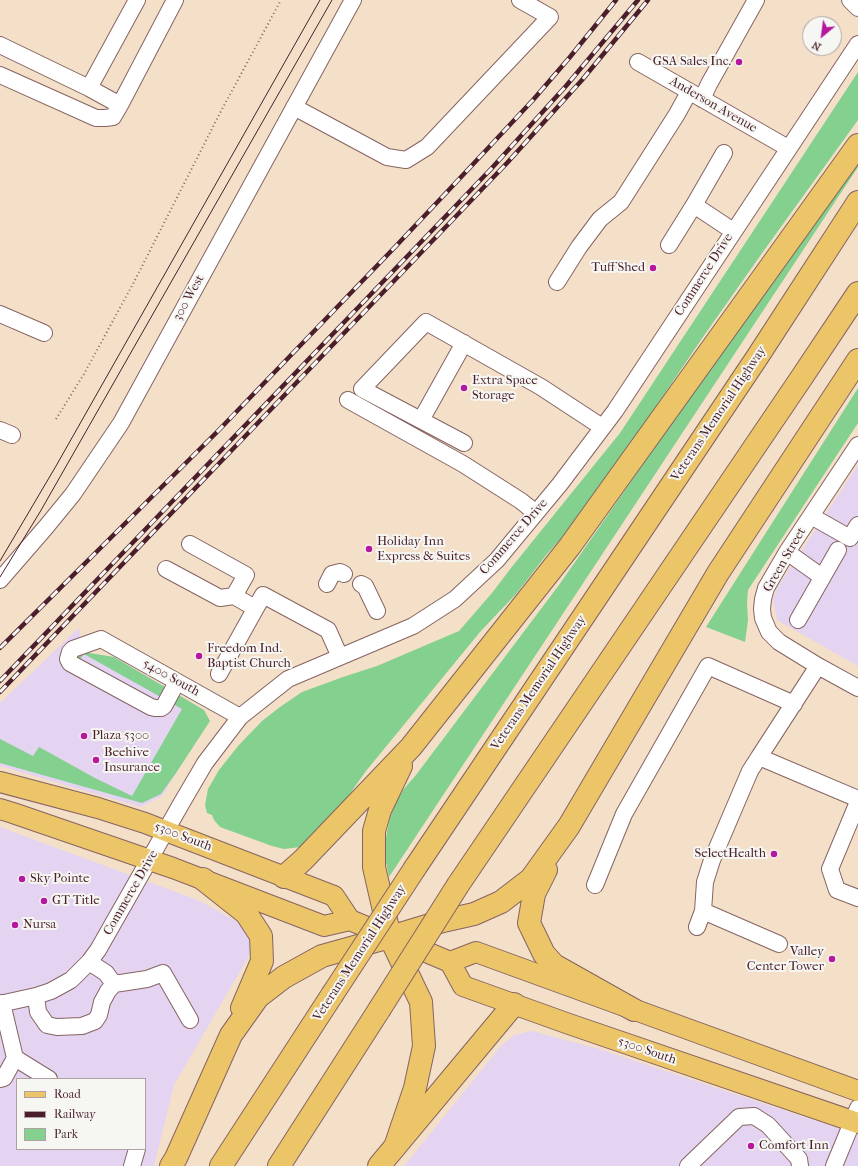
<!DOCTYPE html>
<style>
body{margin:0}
#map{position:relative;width:858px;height:1166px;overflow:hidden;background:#f4e0c8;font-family:"IM FELL French Canon",serif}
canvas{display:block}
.legend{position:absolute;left:16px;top:1078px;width:130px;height:72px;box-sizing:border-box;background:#f6f6f2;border:1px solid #b1a0a2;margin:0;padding:5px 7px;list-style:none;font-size:12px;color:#4a1f2b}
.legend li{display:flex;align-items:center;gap:8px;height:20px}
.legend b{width:20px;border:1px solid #b1a0a2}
.north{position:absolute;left:802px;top:16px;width:40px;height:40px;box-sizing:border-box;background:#f6f6f2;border:1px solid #b1a0a2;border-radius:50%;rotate:209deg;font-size:11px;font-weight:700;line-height:16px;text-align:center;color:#4a1f2b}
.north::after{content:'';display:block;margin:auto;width:14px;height:18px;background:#b5179e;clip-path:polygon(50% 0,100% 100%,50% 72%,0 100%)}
</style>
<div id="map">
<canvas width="858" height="1166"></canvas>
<ul class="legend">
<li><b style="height:5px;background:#ecc569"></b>Road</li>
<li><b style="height:5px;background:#4a1f2b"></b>Railway</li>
<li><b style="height:11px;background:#83d08f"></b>Park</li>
</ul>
<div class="north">N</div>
</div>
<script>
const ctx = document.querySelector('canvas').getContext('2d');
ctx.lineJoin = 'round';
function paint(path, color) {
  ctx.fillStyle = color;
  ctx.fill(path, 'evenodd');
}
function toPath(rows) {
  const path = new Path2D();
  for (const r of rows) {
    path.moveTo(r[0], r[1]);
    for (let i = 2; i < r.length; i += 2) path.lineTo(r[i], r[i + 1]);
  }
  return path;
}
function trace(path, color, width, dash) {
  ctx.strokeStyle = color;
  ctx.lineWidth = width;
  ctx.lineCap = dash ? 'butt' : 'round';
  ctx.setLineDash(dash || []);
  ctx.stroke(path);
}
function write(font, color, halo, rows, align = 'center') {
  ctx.font = font + ' "IM FELL French Canon",serif';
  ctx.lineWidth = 4;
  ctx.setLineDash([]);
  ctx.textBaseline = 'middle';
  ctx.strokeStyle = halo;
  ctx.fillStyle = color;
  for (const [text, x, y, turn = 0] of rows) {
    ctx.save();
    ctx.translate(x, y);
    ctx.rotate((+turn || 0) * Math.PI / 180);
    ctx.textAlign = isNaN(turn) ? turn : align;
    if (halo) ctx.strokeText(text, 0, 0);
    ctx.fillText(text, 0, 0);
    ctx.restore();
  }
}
paint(toPath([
 [858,465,858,666,777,620,773,600,777,588],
 [79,628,81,643,89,653,114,657,204,710,185,758,162,796,141,807,0,766,0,703,66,640],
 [0,827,200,901,250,929,257,942,174,1085,154,1166,0,1166],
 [17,1079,145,1079,145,1149,17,1149],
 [532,1031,599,1049,858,1135,858,1166,404,1166,501,1046,514,1035]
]), '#e4d3f1');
paint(toPath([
 [858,72,858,120,765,249,703,337,623,455,572,526,547,554,516,594,480,632,366,771,324,830,301,847,284,849,272,846,220,827,214,820,212,815,207,813,205,805,208,789,219,770,238,746,262,721,280,707,302,692,343,677,377,666,459,631,492,593,511,568,620,433],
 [858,157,858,167,389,877,386,862,385,845,387,832,390,818,395,805,403,790,416,775,559,585,752,308],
 [858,388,858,423,748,590,747,603,748,620,745,642,706,627],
 [85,651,89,653,114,657,204,710,210,721,176,773,161,794,142,803,0,763,0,739,33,756,39,747,95,778,132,796,182,709,84,654,78,662,71,659]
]), '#83d08f');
const minor = toPath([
 [850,0,858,8],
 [0,45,89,88,120,105,175,0],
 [638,62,788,148],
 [0,75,96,118,105,118,113,117,120,105],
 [89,88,137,0],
 [702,99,709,84,756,0],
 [294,107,387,157,406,160,427,147,550,17,520,0],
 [694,205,724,153],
 [669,245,694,205,733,231],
 [557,282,579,247,600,219,621,202,677,114,689,92],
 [0,314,44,333],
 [348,400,463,464,521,501,536,513],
 [421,420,464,343],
 [0,430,12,435],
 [464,443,362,389,426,322,541,387,602,427],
 [858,445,787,552,766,588,763,599,762,609,763,618,769,632,779,642,818,666,858,688],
 [811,516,850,538,858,525],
 [190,544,246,575,234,596],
 [787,552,822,577],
 [166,569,220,598,234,596,255,608],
 [0,580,46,527,73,494,121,423,353,0],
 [327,584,332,574,340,572,344,574],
 [361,584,365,586,377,611],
 [798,620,838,550],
 [818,666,759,757,858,799],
 [219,674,263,595,328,630,340,657],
 [177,682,164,706,161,708,155,708,151,707,70,663,68,659,70,652,73,649,101,639,240,717],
 [759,757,750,771,712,860,705,882,703,911,779,944],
 [858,802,830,869,837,890,858,898],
 [595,885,624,814,708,666,794,704],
 [697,927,703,911],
 [114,984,147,979,163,973,190,1020],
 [36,996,38,1012,47,1025,57,1027,82,1026,95,1021,99,1015,102,1002,108,991,114,984,106,973,89,962],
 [2,1003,15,1058,49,1079],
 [0,1004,36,996,51,991,71,980,89,962,98,950,181,804,205,763,240,717,288,679,413,626,455,599,497,560,560,484,615,411,858,44],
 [0,1079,4,1078,15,1058],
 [132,1166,137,1149],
 [688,1166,739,1117,754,1116,768,1125,799,1159,800,1166],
 [834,1166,858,1108]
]);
const major = toPath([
 [0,782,98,808,145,823,334,896,350,920,450,962,463,986,569,1024,858,1123],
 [0,809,13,813,173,868,324,926,350,920],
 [450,962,476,952,858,1091]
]);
const highway = toPath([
 [415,868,758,356,858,202],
 [546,870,534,894,529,923,544,954,554,965,634,1010],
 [284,877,303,860,411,747,570,546,858,145],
 [203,879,246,913,261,936,262,961,242,1008],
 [458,885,802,377,858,293],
 [395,1147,415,1088,424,1046,421,1002,390,937,374,867,374,831,380,810,401,766],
 [171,1166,176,1158,231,1035,258,997,284,977,322,956,390,937,443,921,474,914,501,902,531,879,569,826,718,573,858,360],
 [221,1166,332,995],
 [279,1166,379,1010],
 [379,1166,514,1004]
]);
trace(minor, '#866362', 18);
trace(major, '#866362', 22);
trace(highway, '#866362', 24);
trace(toPath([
 [56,419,84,374,134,282,220,113,281,0]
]), '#866362', 2, [1, 3]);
trace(minor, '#fff', 16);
trace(major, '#ecc569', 20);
trace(highway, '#ecc569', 22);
trace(toPath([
 [0,561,56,466,320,0],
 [0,577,40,512,332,0]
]), '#4a1f2b', 1);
const rail = toPath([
 [0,648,216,433,396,246,462,176,533,100,570,57,616,0],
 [0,681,491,169,566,86,638,0],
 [0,692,507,163,582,80,648,0]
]);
trace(rail, '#4a1f2b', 4.5);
trace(rail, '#f6f6f2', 3, [9]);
const highwayBridge = toPath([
 [332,995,415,868],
 [379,1010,458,885]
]);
trace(highwayBridge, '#866362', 24, []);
trace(highwayBridge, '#ecc569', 22);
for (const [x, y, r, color] of [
 [739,62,4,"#b5179e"],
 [653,268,4,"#b5179e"],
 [464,388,4,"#b5179e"],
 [369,549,4,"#b5179e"],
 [199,656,4,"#b5179e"],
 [84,736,4,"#b5179e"],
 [96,760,4,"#b5179e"],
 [774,854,4,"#b5179e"],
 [22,879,4,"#b5179e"],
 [44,901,4,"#b5179e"],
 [15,925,4,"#b5179e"],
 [832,959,4,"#b5179e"],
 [751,1146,4,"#b5179e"]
]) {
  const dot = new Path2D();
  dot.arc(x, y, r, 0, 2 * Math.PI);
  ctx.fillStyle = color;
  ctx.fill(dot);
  trace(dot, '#f6f6f2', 1.5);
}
write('13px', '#4a1f2b', '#f6f6f2', [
 ["GSA Sales Inc.",731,62,"right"],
 ["Tuff Shed",645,268,"right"],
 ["Extra Space",472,381],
 ["Storage",472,396],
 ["Holiday Inn",377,542],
 ["Express & Suites",377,557],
 ["Freedom Ind.",207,649],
 ["Baptist Church",207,664],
 ["Plaza 5300",92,736],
 ["Beehive",104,753],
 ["Insurance",104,768],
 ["SelectHealth",766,854,"right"],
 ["Sky Pointe",30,879],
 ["GT Title",52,901],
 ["Nursa",23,925],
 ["Valley",824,952,"right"],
 ["Center Tower",824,967,"right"],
 ["Comfort Inn",759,1146]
], 'left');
write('13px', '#4a1f2b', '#f6f6f2', [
 ["Anderson Avenue",713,105,30],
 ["Commerce Drive",704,275,-57],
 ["300 West",189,298,-61],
 ["Veterans Memorial Highway",719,414,-56],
 ["Commerce Drive",514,537,-49],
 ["Green Street",785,560,-60],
 ["5400 South",171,678,29],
 ["Veterans Memorial Highway",539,683,-56],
 ["5300 South",183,837,21],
 ["Commerce Drive",131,893,-60],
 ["Veterans Memorial Highway",360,953,-57],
 ["5300 South",647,1051,19]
]);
</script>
